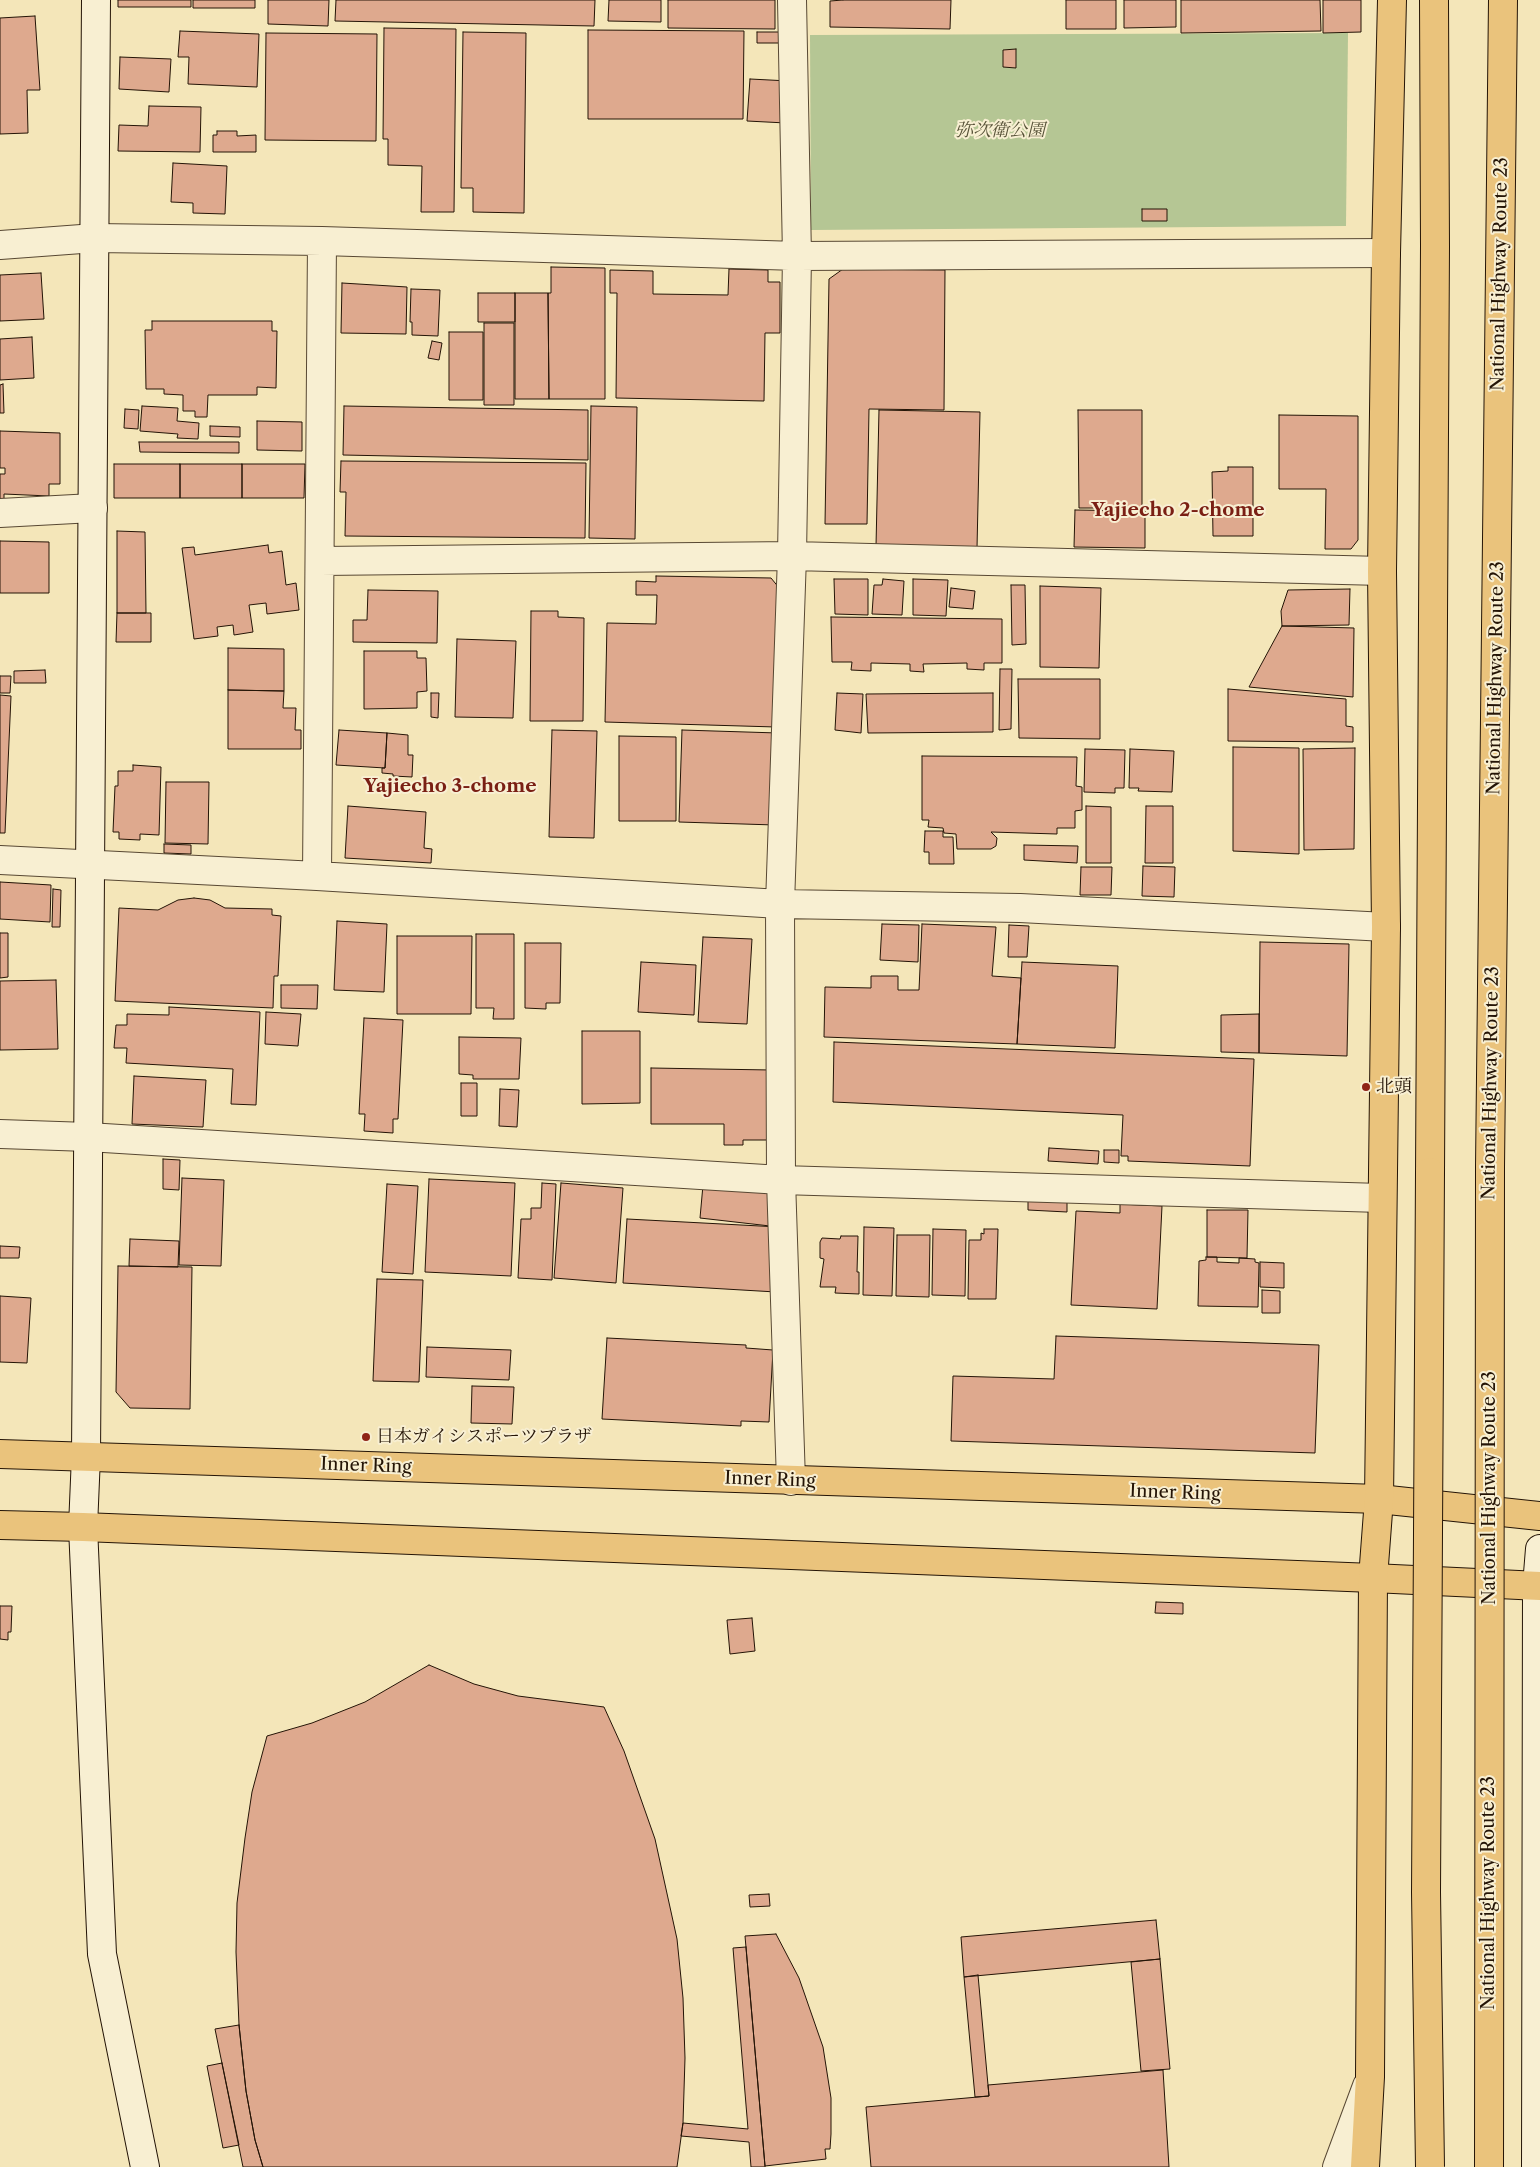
<!DOCTYPE html>
<meta charset="utf-8">
<style>
body{margin:0}
canvas{display:block;background:#f4e6b9}
</style>
<canvas width="1540" height="2167"></canvas>
<script>
const ctx = document.querySelector('canvas').getContext('2d');
ctx.lineJoin = 'round';
function paint(path, color) {
  ctx.fillStyle = color;
  ctx.fill(path, 'evenodd');
}
function toPath(rows) {
  const path = new Path2D();
  for (const r of rows) {
    path.moveTo(r[0], r[1]);
    for (let i = 2; i < r.length; i += 2) path.lineTo(r[i], r[i + 1]);
  }
  return path;
}
function trace(path, color, width, dash) {
  ctx.strokeStyle = color;
  ctx.lineWidth = width;
  ctx.lineCap = dash ? 'butt' : 'round';
  ctx.setLineDash(dash || []);
  ctx.stroke(path);
}
function write(font, color, halo, rows, align = 'center') {
  ctx.font = font + ' "Libre Caslon Text","Noto Serif JP",serif';
  ctx.lineWidth = 4;
  ctx.setLineDash([]);
  ctx.textBaseline = 'middle';
  ctx.strokeStyle = halo;
  ctx.fillStyle = color;
  for (const [text, x, y, turn = 0] of rows) {
    ctx.save();
    ctx.translate(x, y);
    ctx.rotate((+turn || 0) * Math.PI / 180);
    ctx.textAlign = isNaN(turn) ? turn : align;
    if (halo) ctx.strokeText(text, 0, 0);
    ctx.fillText(text, 0, 0);
    ctx.restore();
  }
}
paint(toPath([
 [1348,33,1346,226,811,230,810,35]
]), '#b5c694');
const building = toPath([
 [118,0,191,0,191,7,118,7,118,0],
 [193,0,255,0,255,8,193,8,193,0],
 [268,0,329,0,328,26,268,24,268,0],
 [336,0,595,0,594,26,335,21,336,0],
 [609,0,661,0,661,22,608,21,609,0],
 [668,0,775,0,775,29,668,28,668,0],
 [843,0,951,0,950,29,830,27,830,1,843,0],
 [1066,0,1116,0,1116,29,1066,29,1066,0],
 [1124,0,1176,0,1176,27,1124,28,1124,0],
 [1181,0,1320,0,1321,31,1181,33,1181,0],
 [1323,0,1361,0,1361,32,1323,33,1323,0],
 [35,16,40,90,27,90,28,133,0,134,0,18,35,16],
 [384,28,456,29,454,212,421,212,422,166,388,165,388,139,383,139,384,28],
 [588,30,744,31,743,119,588,119,588,30],
 [180,31,259,34,257,87,188,84,189,57,178,57,180,31],
 [463,32,526,33,524,213,473,212,473,188,461,188,463,32],
 [757,32,781,32,781,43,757,43,757,32],
 [266,33,377,34,376,141,265,140,266,33],
 [1016,49,1016,68,1003,67,1003,50,1016,49],
 [120,57,171,59,169,92,119,89,120,57],
 [750,79,789,81,786,123,747,121,750,79],
 [149,106,201,107,200,152,118,151,119,125,148,126,149,106],
 [217,131,237,131,237,136,256,135,256,152,213,152,213,135,217,135,217,131],
 [173,163,227,166,225,214,193,213,193,203,171,202,173,163],
 [1142,209,1167,209,1167,221,1142,221,1142,209],
 [551,267,605,268,605,399,549,399,548,293,551,293,551,267],
 [729,269,768,270,768,282,780,282,780,333,765,333,764,401,616,398,617,293,610,293,610,270,653,271,653,294,728,295,729,269],
 [843,269,945,270,944,410,869,409,867,524,825,524,829,279,843,269],
 [41,273,44,319,0,321,0,275,41,273],
 [342,283,407,287,406,334,341,333,342,283],
 [411,289,440,290,438,336,412,335,412,322,410,322,411,289],
 [478,293,515,293,515,322,478,322,478,293],
 [515,293,548,293,549,399,515,399,515,293],
 [152,321,272,321,272,331,277,331,276,388,257,387,257,395,208,395,207,417,195,417,195,411,183,411,183,395,164,394,164,389,146,389,145,330,152,330,152,321],
 [484,323,514,323,514,405,484,405,484,323],
 [449,332,483,332,483,400,449,400,449,332],
 [32,337,34,378,0,380,0,339,32,337],
 [432,341,442,343,439,360,428,358,432,341],
 [3,384,4,413,0,413,0,385,3,384],
 [142,406,178,408,177,421,199,423,198,439,177,438,178,434,140,431,142,406],
 [344,406,588,410,588,460,343,455,344,406],
 [591,406,637,407,635,539,589,538,591,406],
 [125,409,139,410,138,429,124,428,125,409],
 [879,410,980,412,977,548,876,546,879,410],
 [1078,410,1142,410,1142,508,1079,508,1078,410],
 [1279,415,1358,416,1358,540,1351,549,1325,549,1326,489,1279,489,1279,415],
 [257,421,302,422,302,451,257,450,257,421],
 [210,426,240,427,240,437,210,436,210,426],
 [0,431,60,433,60,484,49,484,49,496,4,494,4,500,0,500,0,474,5,474,5,468,0,468,0,431],
 [139,442,239,442,239,453,140,452,139,442],
 [341,461,586,463,585,538,345,536,346,492,340,492,341,461],
 [114,464,180,464,180,498,114,498,114,464],
 [180,464,242,464,242,498,180,498,180,464],
 [242,464,305,464,304,498,242,498,242,464],
 [1228,467,1253,467,1253,536,1213,536,1212,472,1228,471,1228,467],
 [1075,510,1145,511,1145,548,1074,547,1075,510],
 [117,531,145,532,146,613,117,613,117,531],
 [0,541,49,542,49,593,0,593,0,541],
 [268,545,269,553,282,551,286,585,296,583,299,610,267,614,266,603,249,605,253,632,234,635,233,625,217,627,218,636,194,639,182,548,194,547,195,555,268,545],
 [656,576,771,578,780,589,776,727,605,722,607,623,656,624,657,595,636,595,636,581,656,582,656,576],
 [834,579,868,579,868,615,835,614,834,579],
 [883,579,904,581,902,615,872,614,874,585,882,585,883,579],
 [913,579,948,580,946,616,913,615,913,579],
 [1011,585,1025,585,1026,644,1012,645,1011,585],
 [1040,586,1101,588,1099,668,1040,667,1040,586],
 [951,588,975,591,973,609,949,607,951,588],
 [1350,589,1349,625,1282,626,1281,611,1288,590,1350,589],
 [368,590,438,591,437,643,353,642,353,620,367,620,368,590],
 [531,611,558,611,558,617,584,618,583,721,530,721,531,611],
 [117,613,151,613,151,642,116,642,117,613],
 [831,617,1002,619,1002,663,984,663,984,670,967,669,967,663,923,664,924,672,910,671,910,664,871,663,871,671,851,670,852,662,832,662,831,617],
 [1282,626,1354,628,1353,697,1249,687,1282,626],
 [457,639,516,641,513,718,455,717,457,639],
 [228,648,284,649,284,691,228,690,228,648],
 [364,651,417,651,417,658,426,658,427,691,417,692,417,708,364,709,364,651],
 [1000,669,1012,669,1011,729,999,730,1000,669],
 [45,670,46,683,14,683,14,671,45,670],
 [0,676,11,676,10,693,0,693,0,676],
 [1018,679,1100,679,1100,739,1019,738,1018,679],
 [1228,689,1346,699,1346,726,1353,727,1353,742,1228,741,1228,689],
 [228,690,284,691,283,708,296,708,295,730,301,730,301,749,228,749,228,690],
 [431,693,439,693,438,718,431,717,431,693],
 [837,693,863,694,861,733,835,730,837,693],
 [993,693,993,732,868,733,866,694,993,693],
 [0,695,11,696,5,833,0,833,0,695],
 [339,730,387,733,385,768,336,765,339,730],
 [552,730,597,731,594,838,549,837,552,730],
 [682,730,778,733,775,825,679,822,682,730],
 [387,733,408,735,408,755,413,755,412,777,393,776,393,774,382,773,382,768,385,768,387,733],
 [619,736,676,737,676,821,619,821,619,736],
 [1233,747,1299,748,1299,854,1233,851,1233,747],
 [1355,748,1354,849,1304,850,1303,749,1355,748],
 [1085,749,1125,750,1124,788,1115,788,1115,793,1084,792,1085,749],
 [1130,749,1174,751,1172,792,1138,791,1139,788,1129,788,1130,749],
 [922,756,1077,757,1076,786,1082,787,1082,810,1075,811,1075,828,1057,828,1057,834,991,832,997,838,996,846,991,849,957,849,956,834,944,833,943,828,928,827,929,820,922,820,922,756],
 [133,765,161,767,159,835,140,834,140,840,119,839,119,832,113,832,115,786,118,786,118,771,133,771,133,765],
 [166,782,209,782,208,844,165,843,166,782],
 [348,806,426,812,424,848,432,849,431,863,345,858,348,806],
 [1086,806,1111,807,1111,863,1086,863,1086,806],
 [1146,806,1173,806,1173,863,1145,863,1146,806],
 [925,831,943,831,943,837,953,837,954,864,929,864,929,852,924,852,925,831],
 [164,844,191,845,191,854,164,853,164,844],
 [1024,845,1078,846,1077,863,1024,860,1024,845],
 [1143,866,1175,867,1174,897,1142,896,1143,866],
 [1081,867,1112,867,1111,895,1080,895,1081,867],
 [0,882,51,885,50,922,0,919,0,882],
 [53,889,61,890,60,927,52,927,53,889],
 [194,898,210,900,225,908,272,909,272,915,281,916,278,976,274,976,273,1008,115,1001,119,908,158,910,178,900,194,898],
 [337,921,387,924,384,992,334,990,337,921],
 [882,924,919,925,918,962,880,960,882,924],
 [922,924,996,927,992,976,1021,978,1017,1044,824,1037,825,987,871,988,871,976,898,976,898,990,919,990,922,924],
 [1009,925,1029,926,1027,957,1008,957,1009,925],
 [0,933,8,933,8,977,0,978,0,933],
 [476,934,514,934,514,1019,493,1019,494,1008,476,1008,476,934],
 [397,936,472,936,471,1014,397,1014,397,936],
 [703,937,752,939,747,1024,698,1022,703,937],
 [1260,942,1349,944,1347,1056,1259,1053,1260,942],
 [525,943,561,943,560,1003,546,1003,546,1009,525,1008,525,943],
 [641,962,696,965,694,1015,638,1012,641,962],
 [1022,962,1118,966,1115,1048,1017,1044,1022,962],
 [56,980,58,1049,0,1050,0,981,56,980],
 [281,985,318,985,317,1009,281,1008,281,985],
 [169,1007,260,1012,256,1105,231,1104,233,1069,126,1063,127,1048,114,1048,116,1025,127,1025,127,1014,169,1015,169,1007],
 [266,1012,301,1014,298,1046,265,1044,266,1012],
 [1259,1014,1259,1053,1221,1052,1221,1015,1259,1014],
 [364,1018,403,1020,398,1119,393,1119,393,1133,364,1131,365,1114,359,1114,364,1018],
 [582,1031,640,1031,640,1103,582,1104,582,1031],
 [459,1037,521,1038,519,1079,473,1079,473,1075,459,1074,459,1037],
 [834,1042,1254,1059,1250,1166,1128,1161,1128,1156,1121,1156,1123,1115,833,1102,834,1042],
 [651,1068,771,1070,771,1140,743,1140,743,1145,724,1145,724,1124,651,1124,651,1068],
 [134,1076,206,1080,203,1127,132,1124,134,1076],
 [461,1083,477,1083,477,1116,461,1116,461,1083],
 [500,1089,519,1090,517,1127,499,1126,500,1089],
 [1049,1148,1099,1151,1098,1164,1048,1161,1049,1148],
 [1104,1150,1119,1150,1119,1163,1104,1162,1104,1150],
 [163,1159,180,1160,179,1190,163,1189,163,1159],
 [182,1178,224,1180,221,1266,179,1265,182,1178],
 [429,1179,515,1183,511,1276,425,1272,429,1179],
 [542,1183,556,1184,552,1280,518,1278,521,1219,531,1219,531,1208,541,1208,542,1183],
 [561,1183,623,1188,616,1283,554,1278,561,1183],
 [387,1184,418,1186,413,1274,382,1272,387,1184],
 [703,1185,774,1193,770,1226,700,1218,703,1185],
 [1028,1201,1067,1202,1067,1212,1028,1210,1028,1201],
 [1120,1204,1162,1206,1157,1309,1071,1305,1076,1211,1120,1213,1120,1204],
 [1207,1210,1248,1210,1247,1258,1207,1257,1207,1210],
 [627,1219,779,1227,776,1292,623,1283,627,1219],
 [864,1227,894,1228,892,1296,863,1295,864,1227],
 [933,1229,966,1230,965,1296,932,1295,933,1229],
 [984,1229,998,1229,996,1299,968,1299,969,1240,981,1240,981,1233,984,1234,984,1229],
 [897,1235,930,1235,929,1297,896,1296,897,1235],
 [841,1236,858,1236,857,1272,859,1272,859,1294,835,1293,836,1287,820,1287,824,1259,820,1258,820,1242,822,1238,840,1239,841,1236],
 [130,1239,179,1241,178,1267,129,1266,130,1239],
 [0,1246,20,1247,19,1258,0,1258,0,1246],
 [1206,1257,1217,1257,1217,1262,1239,1263,1239,1258,1255,1259,1255,1262,1259,1263,1258,1307,1198,1306,1199,1261,1206,1260,1206,1257],
 [1260,1262,1284,1263,1284,1288,1260,1287,1260,1262],
 [118,1266,192,1267,190,1409,130,1408,116,1392,118,1266],
 [377,1279,423,1280,419,1382,373,1381,377,1279],
 [1262,1290,1280,1291,1280,1313,1262,1313,1262,1290],
 [0,1296,31,1298,27,1363,0,1362,0,1296],
 [1056,1336,1319,1345,1315,1453,951,1441,953,1376,1054,1379,1056,1336],
 [607,1338,746,1345,746,1348,773,1350,769,1422,741,1421,741,1426,602,1419,607,1338],
 [427,1347,511,1350,509,1380,426,1377,427,1347],
 [472,1386,514,1387,512,1424,471,1423,472,1386],
 [1156,1602,1183,1603,1183,1614,1155,1613,1156,1602],
 [0,1606,12,1606,11,1632,8,1632,8,1640,0,1639,0,1606],
 [752,1618,755,1651,730,1654,727,1620,752,1618],
 [429,1665,474,1684,518,1696,604,1707,624,1751,655,1839,677,1939,683,1998,685,2058,683,2123,677,2167,263,2167,255,2140,246,2091,239,2025,236,1952,237,1903,245,1838,252,1792,267,1736,312,1723,365,1702,429,1665],
 [769,1894,770,1906,750,1907,749,1895,769,1894],
 [1156,1920,1160,1959,964,1977,961,1937,1156,1920],
 [776,1934,799,1978,823,2047,831,2098,831,2134,830,2149,825,2149,826,2159,765,2166,745,1936,776,1934],
 [746,1947,765,2166,765,2167,751,2167,749,2142,681,2136,683,2123,748,2129,733,1948,746,1947],
 [1160,1959,1170,2069,1141,2071,1131,1962,1160,1959],
 [978,1975,989,2096,975,2097,964,1977,978,1975],
 [239,2025,246,2091,255,2140,263,2167,243,2167,215,2029,239,2025],
 [222,2063,239,2145,223,2148,207,2066,222,2063],
 [1163,2070,1169,2167,871,2167,866,2107,989,2096,988,2085,1163,2070]
]);
paint(building, '#dea98e');
trace(building, '#241406', 1);
const street = toPath([
 [0,245,95,238,322,241,797,256,1386,253],
 [0,513,93,508],
 [321,561,792,556,1382,571],
 [0,860,317,876,780,904,1020,908,1386,927],
 [317,876,322,241],
 [0,1134,88,1137,781,1180,1381,1198],
 [791,1481,781,1180,780,904,792,556,797,256,792,0],
 [1337,2167,1367,2086]
]);
const secondary = toPath([
 [96,0,86,1456,83,1527,102,1954,145,2167],
 [1536,2167,1537,1586,1540,1549]
]);
const primary = toPath([
 [0,1454,1379,1499,1540,1516],
 [0,1525,83,1527,1373,1578,1540,1586]
]);
const highway = toPath([
 [1490,1167,1503,0],
 [1430,1172,1435,246,1434,0],
 [1365,2167,1370,2077,1373,1578,1379,1499,1386,927,1382,571,1386,253,1392,0]
]);
trace(street, '#584833', 30);
trace(secondary, '#241406', 30);
trace(primary, '#241406', 30);
trace(highway, '#241406', 30);
trace(street, '#f8efd2', 28);
trace(secondary, '#f8efd2', 28);
trace(primary, '#eac37c', 28);
trace(highway, '#eac37c', 28);
const highwayBridge = toPath([
 [1430,2167,1426,1892,1430,1172],
 [1489,2167,1490,1167]
]);
trace(highwayBridge, '#241406', 30, []);
trace(highwayBridge, '#eac37c', 28);
for (const [x, y, r, color] of [
 [1366,1087,5,"#8f2418"],
 [366,1437,5,"#8f2418"]
]) {
  const dot = new Path2D();
  dot.arc(x, y, r, 0, 2 * Math.PI);
  ctx.fillStyle = color;
  ctx.fill(dot);
  trace(dot, '#f8efd2', 2);
}
write('italic 18px', '#575238', '#f8efd2', [
 ["弥次衛公園",1000,131]
]);
write('18px', '#241406', '#f8efd2', [
 ["National Highway Route 23",1500,274,-89],
 ["National Highway Route 23",1496,678,-89],
 ["National Highway Route 23",1491,1083,-89],
 ["Inner Ring",366,1466,2],
 ["Inner Ring",770,1480,2],
 ["National Highway Route 23",1490,1488,-90],
 ["Inner Ring",1175,1493,2],
 ["National Highway Route 23",1489,1893,-90]
]);
write('18px', '#241406', '#f8efd2', [
 ["北頭",1376,1087],
 ["日本ガイシスポーツプラザ",376,1437]
], 'left');
write('bold 19px', '#7a1f14', '#f8efd2', [
 ["Yajiecho 2-chome",1178,511],
 ["Yajiecho 3-chome",450,787]
]);
</script>
